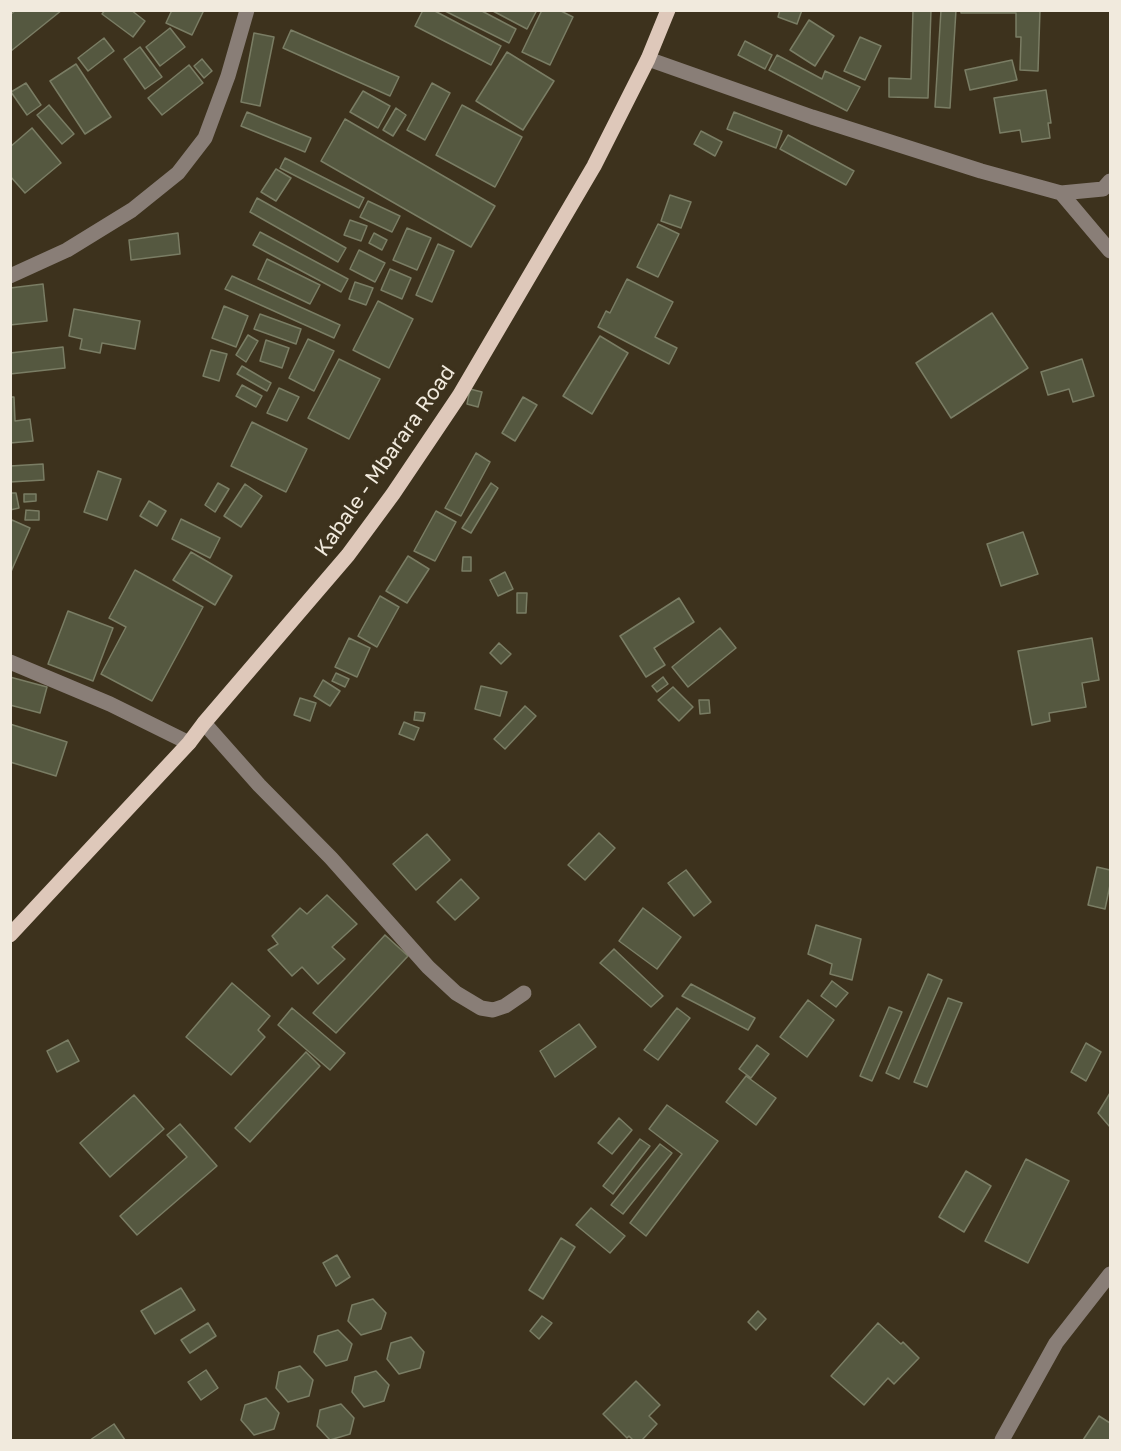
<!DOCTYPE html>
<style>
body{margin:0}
#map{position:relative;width:1121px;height:1451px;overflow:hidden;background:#3d321d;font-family:"Golos Text",sans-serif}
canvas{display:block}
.frame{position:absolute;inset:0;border:12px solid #f1eadd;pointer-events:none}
</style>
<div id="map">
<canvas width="1121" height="1451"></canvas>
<div class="frame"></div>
</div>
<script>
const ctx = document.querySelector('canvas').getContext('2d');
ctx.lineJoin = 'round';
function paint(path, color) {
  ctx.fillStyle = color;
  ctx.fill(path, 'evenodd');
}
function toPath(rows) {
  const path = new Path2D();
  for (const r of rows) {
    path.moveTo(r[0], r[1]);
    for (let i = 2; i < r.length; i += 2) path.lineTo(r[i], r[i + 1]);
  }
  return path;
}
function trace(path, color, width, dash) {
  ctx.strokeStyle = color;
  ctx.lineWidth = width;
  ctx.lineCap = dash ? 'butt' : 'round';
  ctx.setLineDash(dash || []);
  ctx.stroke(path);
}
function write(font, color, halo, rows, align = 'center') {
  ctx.font = font + ' "Golos Text",sans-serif';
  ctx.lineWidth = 6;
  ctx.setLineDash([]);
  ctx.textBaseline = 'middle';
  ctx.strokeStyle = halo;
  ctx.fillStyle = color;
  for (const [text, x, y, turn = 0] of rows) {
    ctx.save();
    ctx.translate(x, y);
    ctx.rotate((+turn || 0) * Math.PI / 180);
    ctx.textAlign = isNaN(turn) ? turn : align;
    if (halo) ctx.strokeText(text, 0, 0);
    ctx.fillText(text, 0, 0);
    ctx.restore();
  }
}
const building = toPath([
 [16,10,62,10,11,51,10,15,16,10],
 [105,10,131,10,145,21,133,37,102,14,105,10],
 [172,10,204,10,192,35,166,23,172,10],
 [423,10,433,10,501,46,491,65,415,26,423,10],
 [443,10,480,10,516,29,509,43,443,10],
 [491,10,537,10,527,29,491,10],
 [542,10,559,10,573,17,550,65,522,52,542,10],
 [780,10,802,10,797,24,778,17,780,10],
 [913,10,931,10,928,98,889,97,889,78,911,79,913,10],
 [941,10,956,10,950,108,935,107,941,10],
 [961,10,1040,10,1038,71,1020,70,1021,37,1016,37,1016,13,961,13,961,10],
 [809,20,834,36,815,66,790,50,809,20],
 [170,28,185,47,160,66,146,47,170,28],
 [291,30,399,77,390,96,283,48,291,30],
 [254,33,274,37,260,106,241,102,254,33],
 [860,37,881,46,865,80,844,71,860,37],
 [104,38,114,51,88,71,78,58,104,38],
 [745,41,772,55,765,69,738,55,745,41],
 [140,47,162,77,145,89,124,59,140,47],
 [507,52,554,81,523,130,476,101,507,52],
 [777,55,822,79,825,71,860,87,847,111,769,70,777,55],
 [202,59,212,71,204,78,194,66,202,59],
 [1012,60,1017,80,970,90,965,70,1012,60],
 [76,64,111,117,85,134,50,81,76,64],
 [189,65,203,83,162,115,148,98,189,65],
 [26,83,41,105,27,115,11,92,26,83],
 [432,83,450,93,425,140,407,130,432,83],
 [1046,90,1051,123,1048,123,1050,138,1022,142,1020,130,1000,133,994,98,1046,90],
 [363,91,390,106,378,128,350,112,363,91],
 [49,105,74,134,62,144,37,115,49,105],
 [462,105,522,137,495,187,436,155,462,105],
 [396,108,406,115,393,136,383,130,396,108],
 [247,112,311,138,305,152,241,126,247,112],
 [734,112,782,131,776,148,727,129,734,112],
 [345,119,495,206,471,247,321,161,345,119],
 [32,128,61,163,25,193,10,176,10,147,32,128],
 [701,131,722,142,715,156,694,144,701,131],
 [788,135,854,171,846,185,780,149,788,135],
 [285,158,364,198,359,208,280,168,285,158],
 [276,169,291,178,276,201,261,192,276,169],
 [670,195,691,202,681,228,661,221,670,195],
 [257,198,346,248,338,262,250,212,257,198],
 [368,201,400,216,392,232,360,217,368,201],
 [350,220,367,226,361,241,344,235,350,220],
 [658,224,679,234,658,277,637,267,658,224],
 [407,228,431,238,417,270,393,260,407,228],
 [260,232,348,279,341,292,253,245,260,232],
 [178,233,180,254,131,260,129,240,178,233],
 [374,233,387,240,382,250,369,243,374,233],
 [438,244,454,251,432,302,416,295,438,244],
 [359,250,385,263,375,282,350,269,359,250],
 [267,259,320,285,310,304,258,279,267,259],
 [390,269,411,278,402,299,381,290,390,269],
 [232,276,340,325,334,338,225,289,232,276],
 [627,279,673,302,655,337,677,348,669,364,598,327,606,311,610,313,627,279],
 [355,282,373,288,366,305,349,299,355,282],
 [43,284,47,321,10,325,10,288,43,284],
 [378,301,413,319,389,368,353,350,378,301],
 [224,306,248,316,236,347,212,338,224,306],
 [74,309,140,321,135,349,102,343,100,353,80,349,82,339,69,336,74,309],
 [992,313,1028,368,951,418,916,363,992,313],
 [260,314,301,329,296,344,254,329,260,314],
 [248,335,258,341,246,362,236,355,248,335],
 [600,336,628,353,592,414,563,396,600,336],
 [308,339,334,351,314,391,289,378,308,339],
 [266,340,289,348,282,368,260,361,266,340],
 [63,347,65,368,10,374,10,353,63,347],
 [211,350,227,354,219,381,203,376,211,350],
 [339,359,380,379,349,439,308,418,339,359],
 [1082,359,1094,396,1073,402,1069,389,1048,395,1041,372,1082,359],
 [242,366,271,383,267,391,237,374,242,366],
 [242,385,262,396,256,407,236,396,242,385],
 [279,388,299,397,287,421,267,413,279,388],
 [470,389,482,392,478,407,467,404,470,389],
 [10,397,14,397,15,421,30,419,33,441,10,443,10,397],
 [523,397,537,405,515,441,502,433,523,397],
 [252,422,307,449,286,492,231,466,252,422],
 [476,453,490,462,461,516,445,508,476,453],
 [43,464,44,480,10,482,10,466,43,464],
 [98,471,121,479,107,520,84,512,98,471],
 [218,483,229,489,215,512,205,505,218,483],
 [491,483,498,488,471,533,462,528,491,483],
 [245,484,262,496,241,527,224,516,245,484],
 [10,493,16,493,19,508,10,510,10,493],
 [24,494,36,494,36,501,24,502,24,494],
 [149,501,166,511,157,526,140,516,149,501],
 [26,510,39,511,39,520,25,520,26,510],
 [436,511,456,522,435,561,414,551,436,511],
 [181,519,220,538,210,558,172,539,181,519],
 [12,520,30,528,10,574,10,524,12,520],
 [1023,532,1038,574,1001,586,987,544,1023,532],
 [191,552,232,576,215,605,173,580,191,552],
 [408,556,429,569,407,603,386,591,408,556],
 [463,557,471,557,471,571,462,571,463,557],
 [135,570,203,607,152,701,101,674,126,627,109,618,135,570],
 [505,572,513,589,498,596,490,580,505,572],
 [517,593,527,593,526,613,517,613,517,593],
 [380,596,399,607,377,647,358,636,380,596],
 [679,598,694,622,654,648,665,665,646,677,620,636,679,598],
 [68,611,113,628,93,681,48,664,68,611],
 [720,628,736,648,688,687,672,667,720,628],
 [349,638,370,648,357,677,335,667,349,638],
 [1092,638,1099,680,1082,683,1086,707,1049,713,1050,721,1032,725,1018,651,1092,638],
 [499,643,511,654,501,664,490,653,499,643],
 [336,673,349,679,345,687,332,681,336,673],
 [10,677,47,687,40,713,10,705,10,677],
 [663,677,668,684,657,692,652,686,663,677],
 [323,680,340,691,330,706,314,696,323,680],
 [481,686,507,692,500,716,475,709,481,686],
 [673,687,693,707,679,721,658,700,673,687],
 [300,698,316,703,310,721,294,715,300,698],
 [699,700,709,700,710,713,700,714,699,700],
 [525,706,536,716,505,749,494,739,525,706],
 [415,712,425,713,423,721,414,720,415,712],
 [404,722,419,728,414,740,399,734,404,722],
 [10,724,67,742,56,776,10,762,10,724],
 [599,833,615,848,585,880,568,865,599,833],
 [427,834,450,860,416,890,393,864,427,834],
 [1097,867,1110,870,1110,885,1105,909,1088,905,1097,867],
 [686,870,711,902,694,916,668,883,686,870],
 [461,879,479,898,455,920,437,902,461,879],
 [327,895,357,924,332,947,345,959,318,984,302,967,292,976,268,950,278,944,272,936,300,908,307,914,327,895],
 [643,908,681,937,657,969,619,941,643,908],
 [816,925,861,939,852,980,830,974,832,964,808,954,816,925],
 [385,935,408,956,336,1033,313,1013,385,935],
 [614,949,663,996,651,1007,600,963,614,949],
 [928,974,942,980,899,1079,886,1073,928,974],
 [832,981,848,993,836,1007,821,996,832,981],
 [232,983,270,1016,258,1030,265,1037,231,1075,186,1037,232,983],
 [691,984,755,1018,748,1030,682,996,691,984],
 [948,998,962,1003,927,1087,914,1082,948,998],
 [808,1000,834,1020,807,1057,780,1037,808,1000],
 [889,1007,902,1012,872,1081,860,1076,889,1007],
 [292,1008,345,1053,330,1070,278,1025,292,1008],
 [677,1008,690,1018,658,1060,644,1050,677,1008],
 [579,1024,596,1047,555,1077,540,1051,579,1024],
 [68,1040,79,1061,57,1072,47,1051,68,1040],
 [1086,1043,1101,1052,1086,1081,1071,1072,1086,1043],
 [757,1045,769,1054,751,1078,739,1069,757,1045],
 [306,1052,320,1066,250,1142,235,1128,306,1052],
 [746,1076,776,1098,756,1125,726,1102,746,1076],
 [1110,1093,1110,1127,1098,1113,1110,1093],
 [134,1095,164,1129,110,1177,80,1143,134,1095],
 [667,1105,718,1141,646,1236,630,1223,682,1154,649,1129,667,1105],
 [619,1118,632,1130,612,1154,598,1143,619,1118],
 [180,1124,217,1166,137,1235,120,1216,187,1157,167,1135,180,1124],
 [640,1139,650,1146,613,1194,603,1186,640,1139],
 [660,1144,672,1153,623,1214,611,1205,660,1144],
 [1026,1159,1069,1181,1028,1263,985,1241,1026,1159],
 [966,1171,991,1186,964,1232,939,1217,966,1171],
 [591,1208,625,1236,610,1253,576,1225,591,1208],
 [561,1238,575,1247,543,1299,529,1290,561,1238],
 [337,1255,350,1277,336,1286,323,1263,337,1255],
 [181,1288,195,1310,155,1334,141,1311,181,1288],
 [373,1299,386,1313,381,1329,361,1335,348,1321,352,1305,373,1299],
 [758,1311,766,1319,756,1330,748,1322,758,1311],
 [542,1316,552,1323,539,1339,530,1331,542,1316],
 [208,1323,216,1336,190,1353,181,1340,208,1323],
 [878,1323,901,1344,903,1342,919,1358,894,1384,888,1378,864,1405,831,1376,878,1323],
 [338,1330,352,1344,347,1360,326,1366,314,1352,318,1336,338,1330],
 [411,1337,424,1352,420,1368,399,1374,387,1359,391,1343,411,1337],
 [300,1366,313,1380,309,1396,288,1402,276,1388,279,1372,300,1366],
 [206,1370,218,1388,201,1400,188,1382,206,1370],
 [376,1371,389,1385,384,1401,364,1407,352,1392,355,1377,376,1371],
 [636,1381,660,1405,649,1416,657,1424,642,1440,633,1440,629,1436,627,1438,603,1414,636,1381],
 [266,1398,279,1413,274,1429,254,1435,241,1420,245,1405,266,1398],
 [341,1404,354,1418,350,1434,330,1440,317,1426,320,1410,341,1404],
 [1099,1416,1110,1423,1110,1440,1083,1440,1099,1416],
 [114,1424,125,1440,90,1440,114,1424]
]);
paint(building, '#555840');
trace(building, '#7a7d64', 1.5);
trace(toPath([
 [648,59,812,117,981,171,1061,193,1110,251],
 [1061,193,1103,189,1110,181],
 [10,276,67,250,132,210,178,173,205,138,228,76,247,10],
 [10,662,110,704,189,743],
 [204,723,259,785,331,858,428,967,456,993,481,1008,493,1010,505,1006,524,993],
 [1002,1440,1056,1343,1110,1274]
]), '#897e77', 15);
trace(toPath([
 [10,935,189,743,204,723,348,555,393,494,459,396,594,166,648,59,668,10]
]), '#dec8ba', 15);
write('21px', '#f1eadd', '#3d321d', [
 ["Kabale - Mbarara Road",385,461,-55]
]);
</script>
